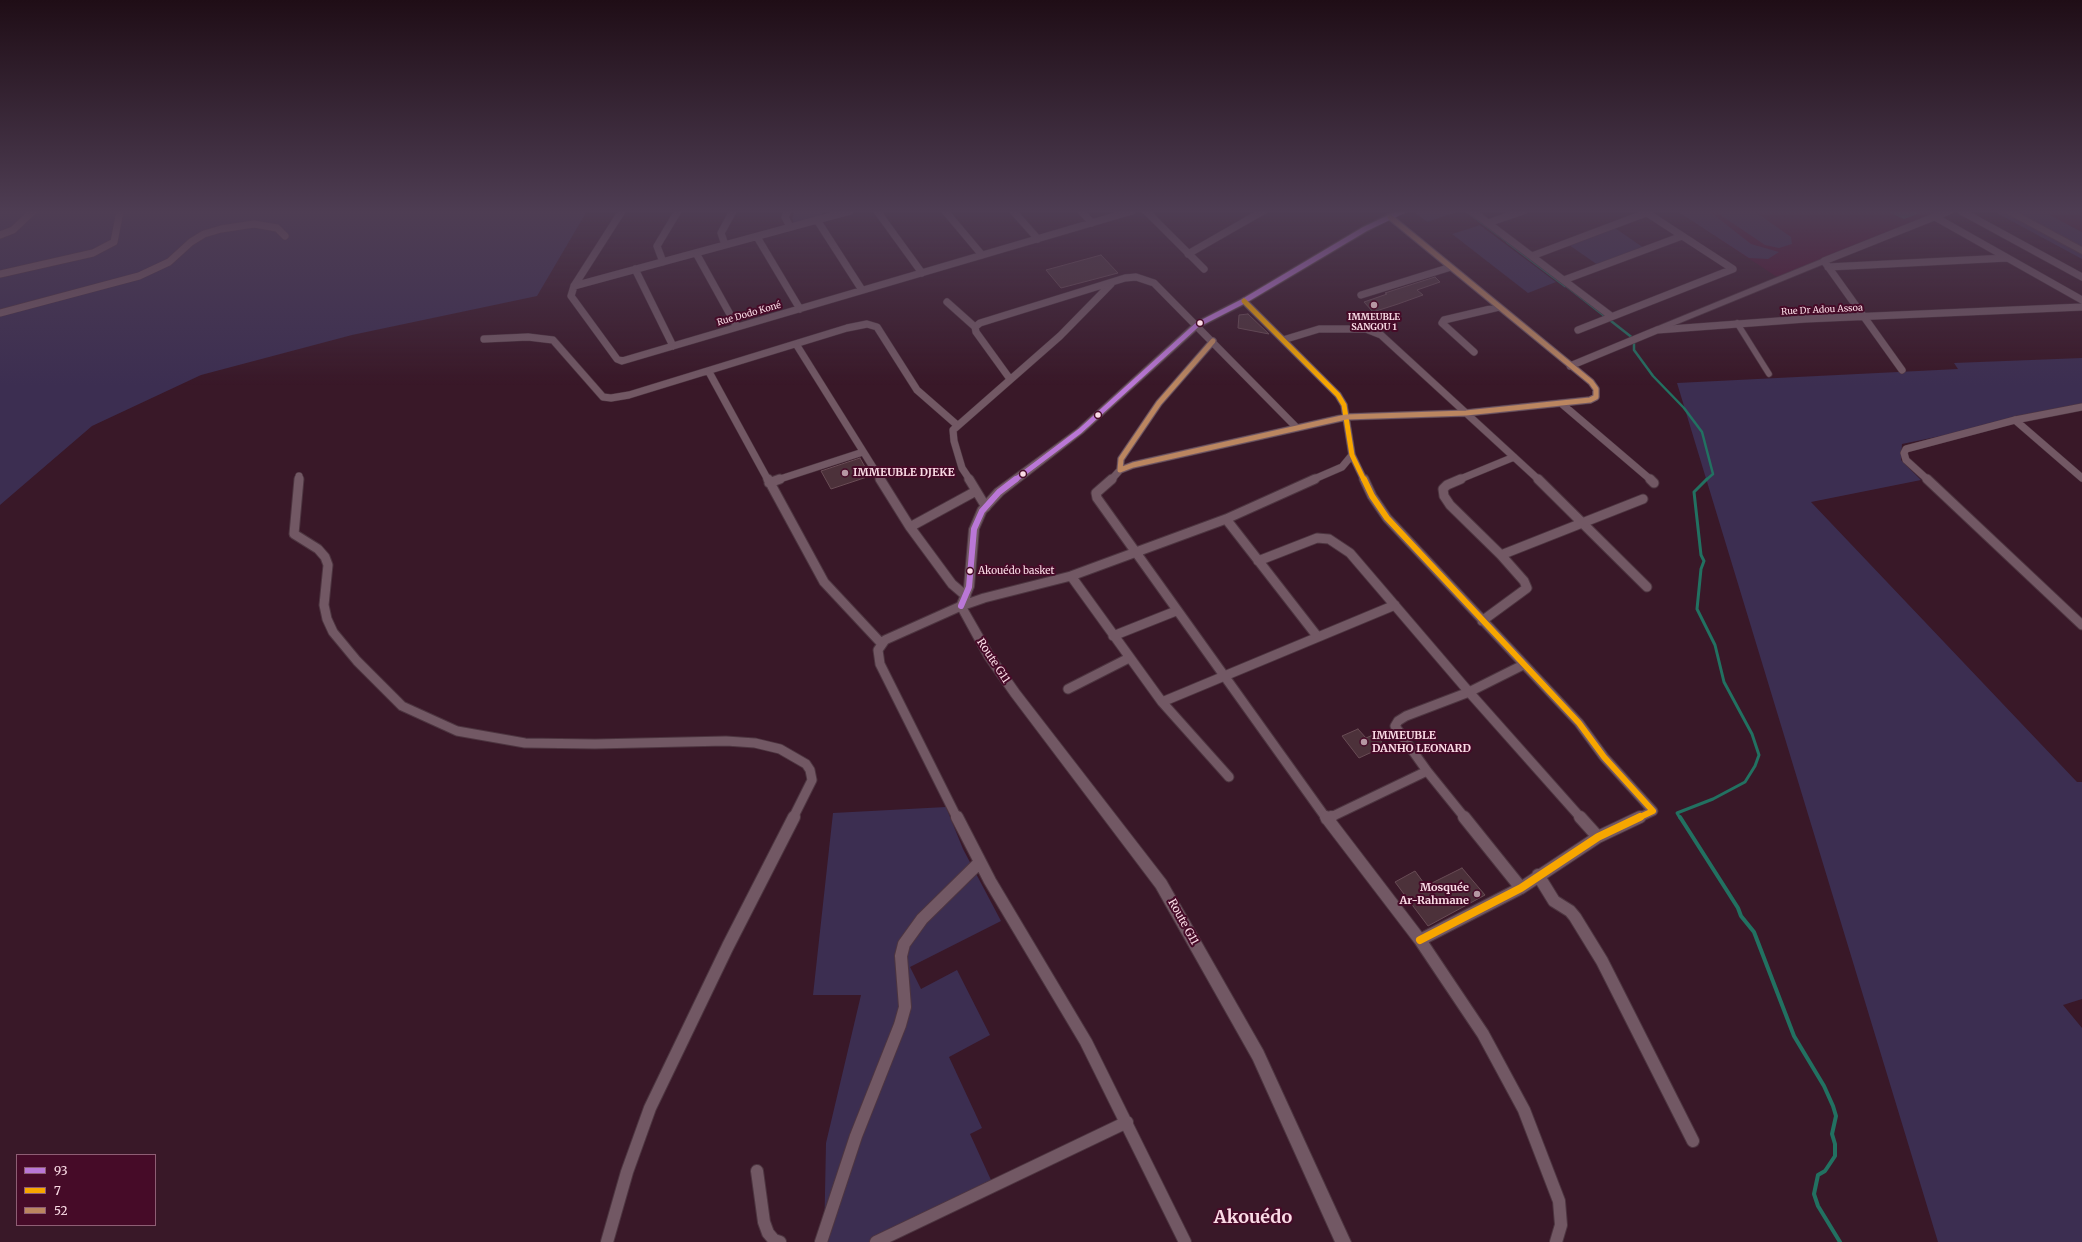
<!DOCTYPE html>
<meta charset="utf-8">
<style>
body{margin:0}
#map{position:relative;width:2082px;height:1242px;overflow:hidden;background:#391828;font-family:Merriweather,serif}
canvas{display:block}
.legend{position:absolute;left:16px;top:1154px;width:140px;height:72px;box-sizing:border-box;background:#460b28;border:1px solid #8e5e74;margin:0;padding:5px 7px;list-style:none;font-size:12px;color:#fadbe5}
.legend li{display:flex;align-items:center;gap:8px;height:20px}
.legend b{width:20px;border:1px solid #8e5e74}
</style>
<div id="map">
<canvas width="2082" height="1242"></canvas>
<ul class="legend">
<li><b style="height:5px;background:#ba77d6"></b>93</li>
<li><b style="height:5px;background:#f7a600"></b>7</li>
<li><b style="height:5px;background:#bb8660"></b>52</li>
</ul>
</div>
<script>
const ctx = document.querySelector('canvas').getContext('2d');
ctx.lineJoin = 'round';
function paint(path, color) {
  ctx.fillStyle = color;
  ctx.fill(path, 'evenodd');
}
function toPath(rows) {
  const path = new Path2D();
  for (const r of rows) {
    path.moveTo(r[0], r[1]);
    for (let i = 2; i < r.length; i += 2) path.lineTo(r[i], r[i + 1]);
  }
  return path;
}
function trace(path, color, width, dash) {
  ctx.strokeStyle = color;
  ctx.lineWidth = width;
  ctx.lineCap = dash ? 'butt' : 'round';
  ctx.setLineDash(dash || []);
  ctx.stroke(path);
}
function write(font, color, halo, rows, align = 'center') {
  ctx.font = font + ' Merriweather,serif';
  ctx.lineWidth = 4;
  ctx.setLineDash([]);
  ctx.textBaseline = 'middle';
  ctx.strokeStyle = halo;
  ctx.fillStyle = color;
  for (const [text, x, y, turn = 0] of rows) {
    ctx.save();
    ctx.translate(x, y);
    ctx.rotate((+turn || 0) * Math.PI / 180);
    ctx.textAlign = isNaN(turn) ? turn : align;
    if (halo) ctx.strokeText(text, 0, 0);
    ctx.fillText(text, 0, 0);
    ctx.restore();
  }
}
paint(toPath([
 [1677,211,1944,211,1780,279],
 [2041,211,2082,211,2082,232,2060,221]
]), '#4d0e2d');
paint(toPath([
 [0,211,587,211,537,296,352,335,201,375,92,426,0,505],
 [795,211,823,211,821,216,794,224,792,218],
 [1413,211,1460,211,1427,222],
 [1677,211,1709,211,1751,244,1779,252,1768,259,1749,258],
 [1718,211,1754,211,1791,237,1792,244,1779,248,1765,245,1722,216],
 [1993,211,2042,211,2082,232,2082,259],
 [1480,225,1556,282,1528,293,1452,234],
 [1615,228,1644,248,1598,265,1569,245],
 [2082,358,2082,407,1902,444,1901,460,1921,480,1811,502,2077,782,2082,782,2082,999,2063,1005,2082,1028,2082,1242,1938,1242,1677,383,1958,369,1954,363],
 [946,807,963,849,1001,921,910,967,921,989,957,970,990,1035,949,1057,982,1128,970,1134,991,1180,871,1242,824,1242,826,1143,861,995,813,995,833,813]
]), '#3c2e51');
paint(toPath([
 [1886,211,1916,211,1920,213,1904,219]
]), '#227161');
trace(toPath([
 [1466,211,1509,243],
 [1507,242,1565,286],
 [1565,285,1634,339,1634,350,1653,376,1684,408,1702,432,1713,474,1706,480]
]), '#227161', 2.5);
trace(toPath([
 [1680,818,1677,813,1713,799,1745,782,1755,766,1759,755,1752,734,1724,682,1715,645,1697,609,1701,569,1704,561,1701,555,1694,492,1707,479]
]), '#227161', 3);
trace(toPath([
 [1680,817,1738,908,1741,916,1754,932,1794,1036,1824,1086,1833,1106,1836,1116,1832,1134,1835,1144,1835,1156,1825,1171,1818,1175,1814,1194,1818,1206,1840,1242]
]), '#227161', 4);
const building = toPath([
 [1101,255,1118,273,1061,288,1046,270,1101,255],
 [1435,277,1440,282,1417,290,1423,295,1398,304,1373,312,1364,302,1387,294,1385,293,1435,277],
 [1248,314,1269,334,1238,328,1239,315,1248,314],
 [860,458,870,476,831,489,821,471,860,458],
 [1358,729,1366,738,1375,734,1385,746,1359,758,1342,736,1358,729],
 [1462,868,1485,895,1428,926,1395,882,1415,871,1426,886,1462,868]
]);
paint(building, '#4c313a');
trace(building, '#694c55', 1);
const pedestrian = toPath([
 [1737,323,1769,374],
 [1658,329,1824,261]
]);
const minorFar2 = toPath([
 [622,211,574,286,571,296,617,359,622,361,1132,211],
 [788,211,785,217,790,227],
 [877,211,922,273],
 [945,211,982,255],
 [1013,211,1038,239],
 [1081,211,1092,223],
 [1146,211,1204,269],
 [1472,211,1611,316],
 [1961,211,2082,277],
 [1935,217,2082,300],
 [817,220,862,290],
 [1488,223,1523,211],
 [0,235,13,230,33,211],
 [757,237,800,309],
 [725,245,721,233,733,211],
 [696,253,737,327],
 [1188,254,1263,211],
 [1532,256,1646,213],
 [663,262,657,246,678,211],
 [1828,267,2007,258],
 [635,269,673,346],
 [0,274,93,253,114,242,120,211],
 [1564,280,1682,236],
 [574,286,850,211],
 [1361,295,1451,267],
 [1244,301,1338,395,1344,405,1352,455,1364,480],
 [947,302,975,327],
 [0,313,139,276,169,262,191,242,204,234,221,229,254,224,277,228,285,236],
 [1578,330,1733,269,1644,211],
 [484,339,528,337,553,340,603,397,611,398,629,395,847,328,867,324,877,327,917,390,957,425],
 [1283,340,1319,329,1366,329,1381,335,1539,480],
 [1213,341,1159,403,1121,459,1120,470,1133,465,1346,417,1466,413,1590,400,1596,397,1596,389,1591,382,1390,217],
 [796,344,881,480],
 [1474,352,1442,323,1444,320,1499,307],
 [1570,366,1657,330,1805,319,2082,307],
 [1902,370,1824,261,1949,211],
 [709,372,768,480],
 [1010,379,976,332,975,327,980,323,1125,278,1136,277,1154,283,1296,427],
 [1562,404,1651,480],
 [2015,420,2082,478],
 [299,480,299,476],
 [777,480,863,452],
 [970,480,962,468,954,441,953,430,1060,336,1111,284],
 [1111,480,1120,470],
 [1312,480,1342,467,1352,455],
 [1458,480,1514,457],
 [1928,480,1906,460,1904,453,1906,449,2015,420,2082,407]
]);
const minorFar1 = toPath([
 [299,479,294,534,318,549,325,557,328,565,324,605,327,619,333,632,357,661,402,706,457,731,525,743,595,744,726,741,755,743,780,749,806,764,810,770,812,780,793,818],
 [768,479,824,582,881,643],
 [880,479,910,527,952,584,966,596],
 [969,479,986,507],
 [1112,479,1096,493,1097,498,1326,818],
 [1364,479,1372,496,1387,518,1579,723,1604,757,1653,811,1638,818],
 [1461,479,1447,485,1443,489,1444,496,1450,505,1501,555],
 [1538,479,1647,587],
 [1650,479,1654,483],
 [1927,479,2082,625],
 [769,483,780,479],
 [1226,519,1317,636],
 [910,527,976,491],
 [1258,561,1317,538,1329,539,1350,553,1469,692,1581,818],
 [1071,576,1162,702,1229,777],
 [1482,621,1527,588,1524,581,1501,555,1643,499],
 [1113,636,1176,611],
 [1068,689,1129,658],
 [1162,702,1395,605],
 [957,818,880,664,878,650,885,640,961,606,984,598,1071,576,1226,519,1315,479],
 [1329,818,1427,771],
 [1465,818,1427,771,1395,726,1398,721,1406,716,1469,692,1523,665]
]);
const minor = toPath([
 [957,817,990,881,1086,1042,1185,1242],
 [1326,817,1420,940,1483,1034,1524,1110,1559,1201,1561,1225,1556,1242],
 [1464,817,1521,888],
 [1580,817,1598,837],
 [1327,819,1331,817],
 [1538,875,1554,901,1570,911,1575,917,1602,961,1693,1141],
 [1420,940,1521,888,1598,837,1640,817],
 [757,1171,764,1222,768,1233,774,1240,780,1242],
 [607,1242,627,1172,650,1108,728,946,794,817],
 [821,1242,856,1136,900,1025,905,1007,901,956,904,944,922,919,980,862],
 [876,1242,1127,1122]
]);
const tertiary = toPath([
 [1395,211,1406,211,1368,231,1247,303,1200,327,1083,433,1003,495,986,513,979,529,974,587,966,606,993,653,1019,690,1166,880,1263,1050,1351,1242,1335,1242,1253,1060,1156,888,1011,696,985,659,956,606,964,587,969,529,978,508,995,489,1077,429,1194,323,1241,299,1362,227,1395,211]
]);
const secondary = toPath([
 [1398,211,1407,211,1403,214,1398,211]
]);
const trunk = toPath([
 [2002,211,2015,211,2082,247,2082,254,2002,211]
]);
trace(pedestrian, '#4d3540', 7);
trace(minorFar2, '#4d3540', 8);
trace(minorFar1, '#4d3540', 11);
trace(minor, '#4d3540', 14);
trace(tertiary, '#4d3540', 2);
trace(secondary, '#4d3540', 2);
trace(trunk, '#4d3540', 2);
trace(pedestrian, '#725864', 5.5);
trace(minorFar2, '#725864', 7);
trace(minorFar1, '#725864', 9);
trace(minor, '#725864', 12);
paint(tertiary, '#725864');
paint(secondary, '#725864');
paint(trunk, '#6c585a');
trace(toPath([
 [1015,480,1080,431,1197,325,1244,301,1365,229,1403,211]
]), '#ba77d6', 5);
trace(toPath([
 [961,606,969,587,974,529,982,511,999,492,1016,479]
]), '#ba77d6', 6);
trace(toPath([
 [1244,301,1338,395,1344,405,1352,455,1364,480]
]), '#f7a600', 5);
trace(toPath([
 [1364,479,1372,496,1387,518,1579,723,1604,757,1653,811,1638,818]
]), '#f7a600', 6);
trace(toPath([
 [1420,940,1521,888,1598,837,1640,817]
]), '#f7a600', 8);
trace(toPath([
 [1213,341,1159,403,1121,459,1120,470,1133,465,1346,417,1466,413,1590,400,1596,397,1596,389,1591,382,1390,217]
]), '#bb8660', 5);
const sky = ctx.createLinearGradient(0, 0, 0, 385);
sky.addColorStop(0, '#1f0d16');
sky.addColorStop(0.55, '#4e3d53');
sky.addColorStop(1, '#4e3d5300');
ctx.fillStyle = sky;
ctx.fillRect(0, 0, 2082, 385);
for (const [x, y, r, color] of [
 [1374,305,4,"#b697a3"],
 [1200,323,3.5,"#fadbe5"],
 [1098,415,3.5,"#fadbe5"],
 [845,473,4,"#b697a3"],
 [1023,474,3.5,"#fadbe5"],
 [970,571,3.5,"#fadbe5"],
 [1364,742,4,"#b697a3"],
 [1477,894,4,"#b697a3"]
]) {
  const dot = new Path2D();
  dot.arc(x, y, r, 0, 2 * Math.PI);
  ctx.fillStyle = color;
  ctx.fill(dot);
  trace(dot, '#460b28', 1.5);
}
write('9px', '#fadbe5', '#460b28', [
 ["Rue Dr Adou Assoa",1822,310,-3],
 ["Rue Dodo Koné",749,314,-16]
]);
write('bold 9px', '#fadbe5', '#460b28', [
 ["IMMEUBLE",1374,317],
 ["SANGOU 1",1374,327]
]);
write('10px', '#fadbe5', '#460b28', [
 ["Akouédo basket",978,571]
], 'left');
write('bold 11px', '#fadbe5', '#460b28', [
 ["IMMEUBLE DJEKE",853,473],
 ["IMMEUBLE",1372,736],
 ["DANHO LEONARD",1372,749],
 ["Mosquée",1469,888,"right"],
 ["Ar-Rahmane",1469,901,"right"]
], 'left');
write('11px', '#fadbe5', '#460b28', [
 ["Route G11",993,661,57],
 ["Route G11",1183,922,61]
]);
write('bold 18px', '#fadbe5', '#460b28', [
 ["Akouédo",1253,1218]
]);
</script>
